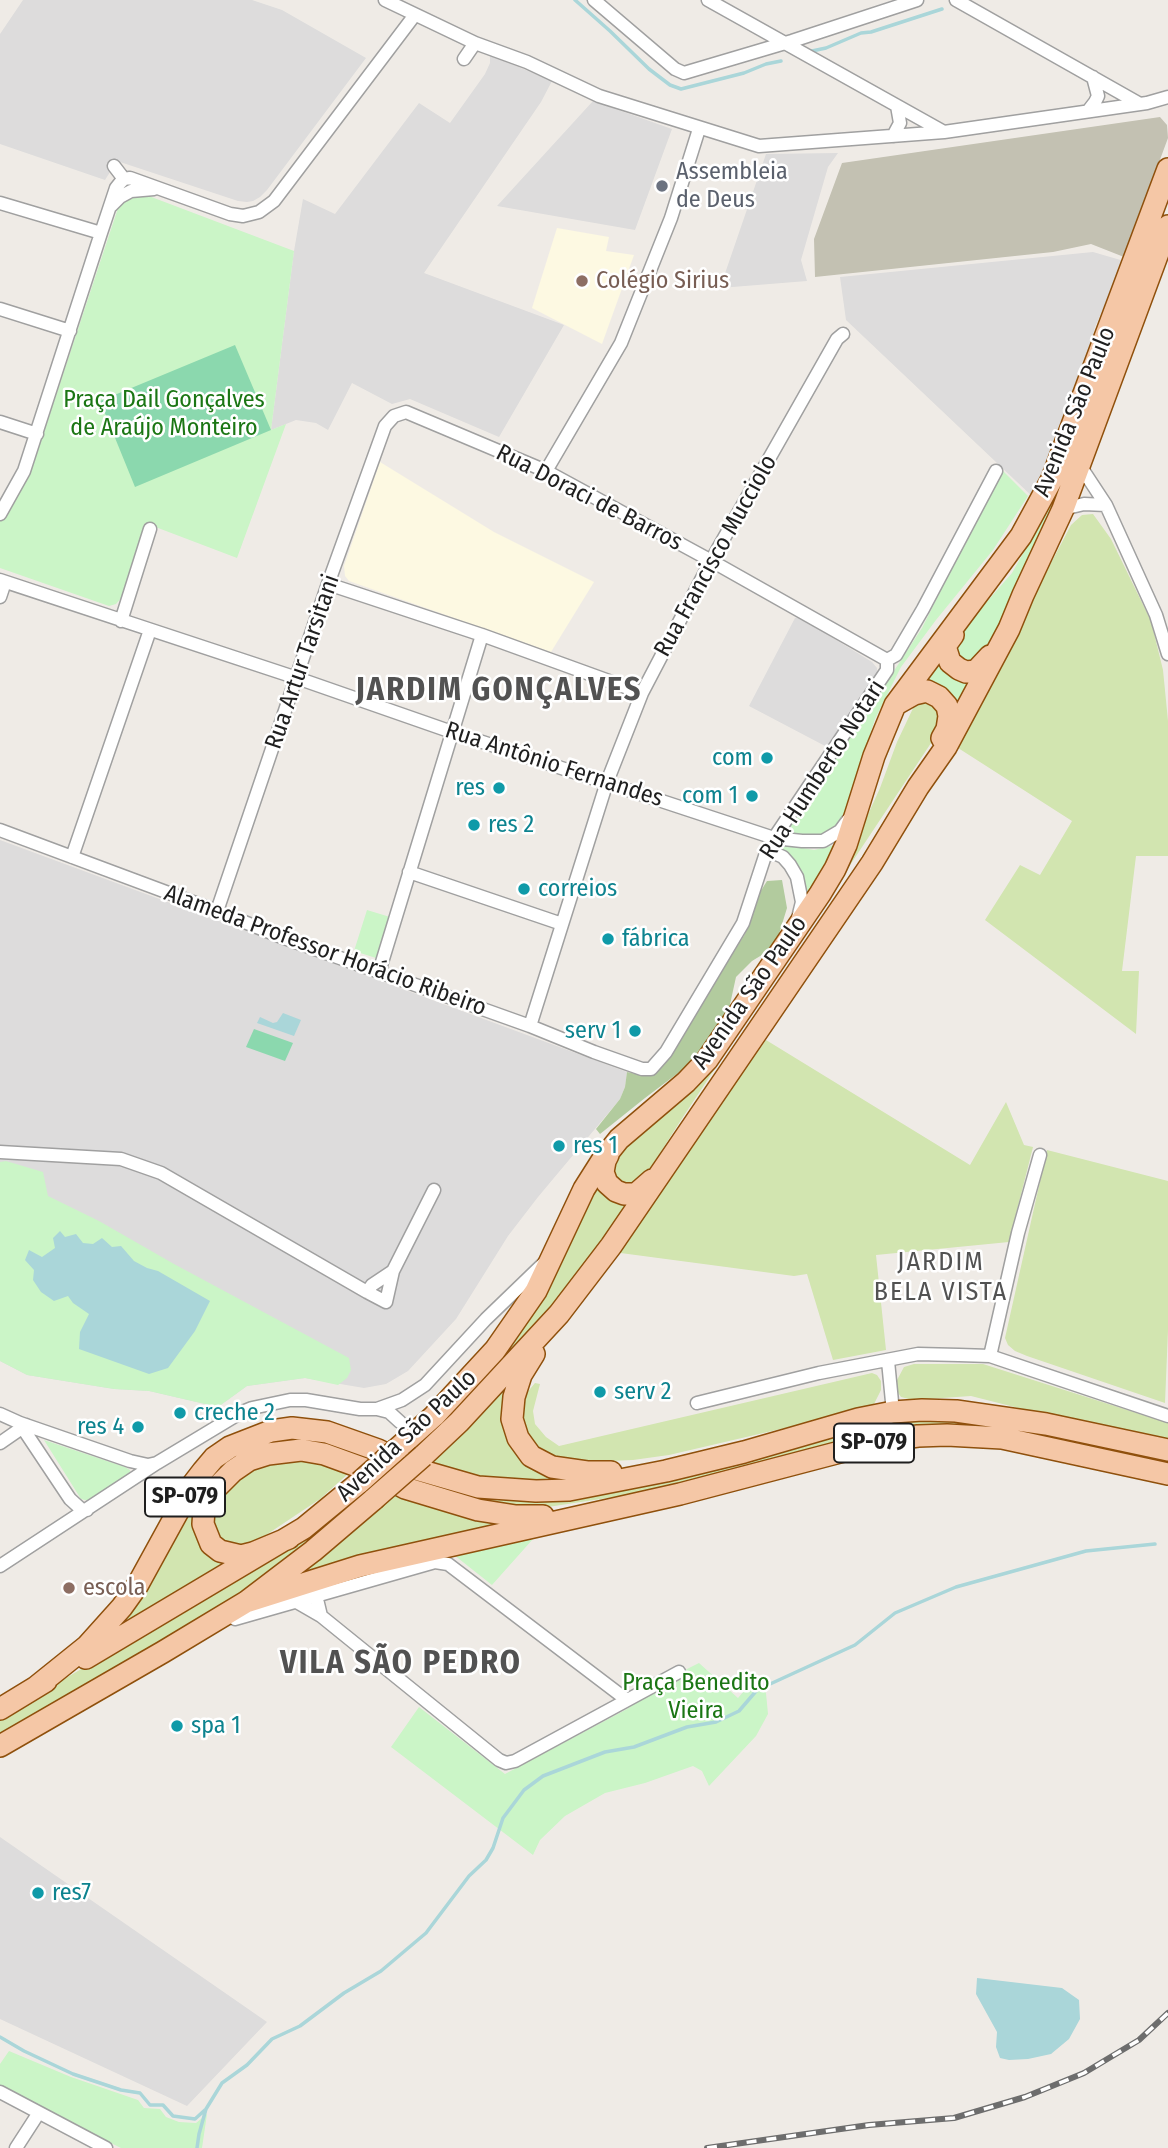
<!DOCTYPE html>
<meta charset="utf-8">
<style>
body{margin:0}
canvas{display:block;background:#efebe6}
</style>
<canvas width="1168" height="2148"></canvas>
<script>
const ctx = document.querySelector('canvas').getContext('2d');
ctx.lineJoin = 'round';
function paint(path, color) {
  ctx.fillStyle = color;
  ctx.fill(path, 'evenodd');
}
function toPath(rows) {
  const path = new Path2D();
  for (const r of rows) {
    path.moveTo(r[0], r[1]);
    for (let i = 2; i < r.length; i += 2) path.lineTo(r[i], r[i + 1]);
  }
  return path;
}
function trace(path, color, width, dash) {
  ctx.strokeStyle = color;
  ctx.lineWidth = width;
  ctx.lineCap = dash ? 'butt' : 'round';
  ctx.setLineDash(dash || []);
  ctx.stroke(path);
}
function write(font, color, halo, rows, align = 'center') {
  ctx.font = font + ' "Fira Sans Condensed",sans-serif';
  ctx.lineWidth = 5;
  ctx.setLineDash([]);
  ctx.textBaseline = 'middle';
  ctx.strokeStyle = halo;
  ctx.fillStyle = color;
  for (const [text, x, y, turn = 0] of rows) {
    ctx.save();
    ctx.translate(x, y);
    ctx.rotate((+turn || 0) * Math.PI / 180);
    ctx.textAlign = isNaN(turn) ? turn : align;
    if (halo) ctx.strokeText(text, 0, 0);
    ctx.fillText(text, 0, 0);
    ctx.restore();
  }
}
paint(toPath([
 [23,0,252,0,282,10,366,58,267,190,260,197,253,201,247,202,238,201,117,161,105,180,0,144,0,34],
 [490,55,552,81,541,102,424,273,564,325,499,437,410,399,392,404,352,383,328,430,316,423,296,420,271,430,294,251,303,199,335,214,419,103,450,123,485,74,490,63],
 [593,101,672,129,635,230,497,206],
 [838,153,828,167,801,260,807,281,720,288,766,154],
 [1093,252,1124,261,1095,327,1083,373,1035,499,846,320,840,277],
 [799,617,872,662,877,668,877,674,827,747,749,706,795,618],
 [0,840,627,1072,625,1087,620,1099,538,1197,508,1236,456,1319,408,1371,386,1384,364,1388,305,1378,247,1386,218,1407,149,1391,114,1389,27,1375,0,1361],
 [0,1837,267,2022,187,2106,0,2019]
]), '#dddcdc');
paint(toPath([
 [557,228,609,237,606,251,634,255,602,344,532,308],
 [380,462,494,532,594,582,551,652,349,581,345,576,344,566]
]), '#fdf9e2');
paint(toPath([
 [1160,117,1167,125,1168,138,1124,257,1091,244,1053,252,815,277,814,239,842,163]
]), '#c3c1b2');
paint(toPath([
 [1093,514,1111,539,1151,621,1163,670,1168,721,1168,856,1136,856,1122,971,1139,971,1136,1034,985,920,1020,865,1040,875,1072,821,955,746,1071,525,1082,515],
 [930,701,940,714,939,731,681,1120,644,1178,640,1183,623,1186,610,1174,615,1154,660,1111,847,861,880,788,897,742,916,702],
 [766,1040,970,1165,1006,1102,1024,1145,1033,1147,1009,1242,876,1255,886,1350,833,1360,807,1274,794,1276,613,1252],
 [1047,1150,1168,1181,1168,1330,1165,1403,1027,1356,1015,1351,1008,1345,1005,1338],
 [599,1174,637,1202,573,1285,487,1382,407,1460,398,1456,452,1404],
 [519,1363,513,1447,604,1476,564,1481,512,1481,461,1475,427,1461],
 [914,1364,983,1364,1168,1423,1168,1443,1105,1430,971,1396,913,1400,901,1397,896,1390,897,1380,904,1367],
 [872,1373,877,1375,881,1381,881,1390,874,1404,862,1410,669,1455,633,1460,586,1462,542,1453,522,1431,520,1401,535,1383,540,1384,533,1411,535,1424,546,1437,559,1446],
 [934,1417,1040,1428,1038,1437,993,1429,785,1458,627,1495,548,1507,492,1504,408,1483,418,1475,498,1495,864,1426],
 [302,1434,370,1451,361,1459,272,1447,196,1514,234,1561,130,1622,127,1619,127,1615,207,1475,242,1447],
 [296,1454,350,1472,320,1499,257,1541,244,1547,216,1539,209,1504,237,1474],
 [374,1479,381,1484,252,1586,0,1738,0,1717,154,1626],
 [398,1489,531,1519,384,1551,293,1574]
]), '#d2e5b0');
paint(toPath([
 [782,880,787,908,775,947,752,961,736,977,729,1009,708,1041,682,1070,645,1098,600,1134,596,1129,620,1099,625,1087,627,1072,645,1076,655,1071,671,1051,745,934,754,902,767,881]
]), '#b2cb9e');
paint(toPath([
 [1168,180,1168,201,1073,462,1001,621,982,657,973,662,961,662,955,651,957,636,1012,573,1059,490,1068,457],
 [125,187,294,251,271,430,286,424,237,558,145,523,122,597,116,604,109,606,0,568,0,521,19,492,35,459],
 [1001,469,1028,496,993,550,936,620,901,667,875,719,844,815,835,827,820,837,801,837,793,832,790,825,795,814,867,712,922,628,949,574,956,552],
 [936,652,971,677,958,709,919,684],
 [777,843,814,850,835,845,807,894,793,863],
 [367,910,390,917,379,955,376,958,354,951],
 [6,1161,43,1172,48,1196,99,1221,174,1264,349,1358,351,1370,347,1378,338,1385,305,1378,247,1386,218,1407,149,1391,114,1389,27,1375,0,1361,0,1162],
 [44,1440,125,1467,130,1470,130,1473,89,1501,81,1499],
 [524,1534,533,1539,492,1585,454,1555],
 [699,1663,738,1698,755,1678,766,1693,768,1714,756,1736,709,1786,702,1771,693,1766,645,1783,605,1793,565,1816,540,1840,533,1855,391,1747,419,1707,505,1774,627,1709,683,1671],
 [9,2051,71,2077,138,2100,144,2108,160,2109,166,2117,179,2122,196,2123,207,2114,202,2148,121,2148,44,2110,0,2086,0,2064]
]), '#cbf5c7');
paint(toPath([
 [235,345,271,430,135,487,100,401],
 [254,1029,293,1043,285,1061,246,1047]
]), '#8bd8ae');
paint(toPath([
 [283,1013,301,1020,294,1036,257,1023,260,1017,273,1023,277,1022],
 [60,1231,65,1237,76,1234,83,1243,93,1244,102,1238,112,1247,121,1246,134,1261,147,1268,158,1271,210,1301,195,1331,168,1368,149,1374,79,1349,80,1332,89,1314,73,1303,68,1296,54,1301,41,1292,33,1280,34,1270,25,1260,29,1250,42,1257,55,1248,53,1238],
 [977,1978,1062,1988,1079,2000,1080,2019,1069,2039,1051,2054,1028,2059,1009,2060,1000,2058,996,2047,997,2032,976,1994]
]), '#aad6d9');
trace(toPath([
 [575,0,610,31,649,69,670,85,681,89,744,73,766,64,781,61],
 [812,51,826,48,861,33,871,32,942,9],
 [0,2037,24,2051,73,2074,121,2090,140,2093,150,2105,163,2105,173,2116,195,2119,206,2109,222,2083,247,2065,272,2039,300,2026,344,1993,381,1971,426,1933,469,1876,486,1860,493,1848,503,1818,524,1790,543,1776,605,1752,634,1747,687,1727,716,1722,739,1711,757,1690,855,1645,895,1613,956,1587,1086,1551,1155,1544],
 [197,2148,199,2134,206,2109]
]), '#aad6d9', 3.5);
const street = toPath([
 [385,0,475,43,527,62,599,96,759,146,944,132,1147,103,1168,97],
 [594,0,675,69,684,73,792,41,917,0],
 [708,0,944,132],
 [956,0,1140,104],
 [464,59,475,43],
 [1088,111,1095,102,1098,96,1093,77],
 [893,136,900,123,897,106],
 [114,166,124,179],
 [0,203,101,233],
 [111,206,120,197,131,191,154,189],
 [0,309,70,331],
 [0,422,37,434],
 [1079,464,1106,505,1156,615,1168,654],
 [546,471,621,343,671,218,699,129],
 [1063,509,1084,504,1106,505],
 [0,514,24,471,101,233,116,188,120,183,124,179,130,178,230,214,243,216,259,212,274,201,414,16],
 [0,580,297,678,452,732,774,838,802,841,823,841,840,831,848,820],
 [328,584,482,635,642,693],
 [0,597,5,582],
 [121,621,150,529],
 [887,660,896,655,923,609,996,471],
 [0,830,217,911,284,938,530,1026,594,1052,642,1069,651,1069,666,1052,743,923,765,856,774,838,887,670,887,660],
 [765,856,774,853,783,857,790,865,797,877,802,902,798,918],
 [72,857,150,630],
 [409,872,562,924],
 [217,911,328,584,385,426,394,416,406,412,546,471,708,559,887,660],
 [379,972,482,635],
 [530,1026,607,782,642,693,711,561,837,339,843,334],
 [0,1152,121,1159,161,1173,367,1292,386,1302,393,1271,372,1285,367,1292],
 [393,1271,434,1190],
 [990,1356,1018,1233,1040,1155],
 [888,1361,893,1412],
 [697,1403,819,1373,918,1354,959,1355,990,1356,1168,1416],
 [377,1409,402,1400,425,1385,486,1319,543,1264],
 [0,1414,20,1423,130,1461,148,1465,157,1463],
 [20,1424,70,1499,81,1509,87,1510],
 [0,1443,26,1425],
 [0,1566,157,1463,240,1413,252,1408,290,1400,306,1400,360,1409,377,1409,389,1412,400,1422],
 [295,1601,321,1616,316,1595],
 [321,1616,499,1760,506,1763,515,1761,679,1672],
 [235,1619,435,1562,448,1564,627,1700],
 [0,2092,106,2148],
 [16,2148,38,2114]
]);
const primary = toPath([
 [953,635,945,646,950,662,959,669,966,672,976,671,990,656],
 [898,703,914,694,927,691,939,697,947,706,949,716,947,729,942,738],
 [608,1155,605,1161,603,1172,607,1183,616,1191,624,1194,636,1194,652,1180],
 [534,1354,521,1375,514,1397,512,1419,518,1438,531,1456,552,1467,587,1472,611,1472],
 [397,1449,434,1416,495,1350,536,1291,584,1189,603,1159,619,1139,686,1082,707,1060,820,894,835,869,846,845,874,756,895,705,1021,536,1052,479,1168,169],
 [423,1456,459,1422,559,1314,611,1246,872,863,918,787,946,747,1009,629,1023,595,1063,509,1168,226],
 [289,1538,253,1553,241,1556,220,1551,211,1544,203,1524,204,1509,208,1496,233,1471,249,1460,268,1454,301,1450,324,1454,379,1474,405,1488,478,1510,516,1516,543,1516],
 [246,1602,360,1566,680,1494,882,1441,918,1436,947,1435,1002,1438,1168,1474],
 [86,1658,304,1528,360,1482],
 [36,1687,87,1646,122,1607,137,1586,193,1484,203,1471,214,1458,230,1447,271,1431,292,1428,327,1432,378,1450,419,1470,478,1487,536,1491,569,1490,666,1471,744,1452,858,1419,893,1412,922,1410,956,1411,1046,1424,1168,1450],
 [0,1709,46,1681],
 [0,1746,163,1652,246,1602,313,1551,374,1499]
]);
trace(street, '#a0a0a0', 15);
trace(primary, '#8f500c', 24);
trace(street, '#fff', 12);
trace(primary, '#f5c7a6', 21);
const rail = toPath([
 [707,2148,869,2125,954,2118,1025,2097,1084,2073,1139,2040,1168,2013]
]);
trace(rail, '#6d6d6d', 6);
trace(rail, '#fff', 3.5, [10]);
const primaryBridge = toPath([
 [360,1482,397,1449],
 [374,1499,423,1456]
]);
trace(primaryBridge, '#8f500c', 24, []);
trace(primaryBridge, '#f5c7a6', 21);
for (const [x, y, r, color] of [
 [662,186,7,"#6b7280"],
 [582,281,7,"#8d6e63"],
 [767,758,7,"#0f9aa8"],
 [499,788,7,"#0f9aa8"],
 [752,796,7,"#0f9aa8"],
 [474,825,7,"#0f9aa8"],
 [524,889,7,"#0f9aa8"],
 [608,939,7,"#0f9aa8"],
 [635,1031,7,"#0f9aa8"],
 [559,1146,7,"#0f9aa8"],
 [600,1392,7,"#0f9aa8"],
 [180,1413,7,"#0f9aa8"],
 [138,1427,7,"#0f9aa8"],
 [69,1588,7,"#8d6e63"],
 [177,1726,7,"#0f9aa8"],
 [38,1893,7,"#0f9aa8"]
]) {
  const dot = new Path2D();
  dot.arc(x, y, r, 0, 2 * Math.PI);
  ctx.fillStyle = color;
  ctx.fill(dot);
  trace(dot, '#fff', 2.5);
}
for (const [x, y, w] of [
 [874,1443,80],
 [185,1497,80]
]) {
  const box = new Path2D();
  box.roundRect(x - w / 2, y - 19.5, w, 39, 5);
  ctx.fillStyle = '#fff';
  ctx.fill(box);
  trace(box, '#1f1f1f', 2);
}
write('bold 23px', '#1f1f1f', null, [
 ["SP-079",874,1443],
 ["SP-079",185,1497]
]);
write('24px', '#5b616d', '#fff', [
 ["Assembleia",676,172],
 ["de Deus",676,200]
], 'left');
write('24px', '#785e54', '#fff', [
 ["Colégio Sirius",596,281],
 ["escola",83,1588]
], 'left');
write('24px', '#1b7614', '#fff', [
 ["Praça Dail Gonçalves",164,400],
 ["de Araújo Monteiro",164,428],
 ["Praça Benedito",696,1683],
 ["Vieira",696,1711]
]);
write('24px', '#1f1f1f', '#fff', [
 ["Avenida São Paulo",1075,412,-68],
 ["Rua Doraci de Barros",589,498,27],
 ["Rua Francisco Mucciolo",716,556,-61],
 ["Rua Artur Tarsitani",303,662,-71],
 ["Rua Antônio Fernandes",554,765,18],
 ["Rua Humberto Notari",823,770,-57],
 ["Alameda Professor Horácio Ribeiro",325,951,20],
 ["Avenida São Paulo",750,993,-55],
 ["Avenida São Paulo",407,1436,-43]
]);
write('24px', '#0d838f', '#fff', [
 ["com",753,758,"right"],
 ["res",485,788,"right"],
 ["com 1",738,796,"right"],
 ["res 2",488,825],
 ["correios",538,889],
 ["fábrica",622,939],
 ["serv 1",621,1031,"right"],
 ["res 1",573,1146],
 ["serv 2",614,1392],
 ["creche 2",194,1413],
 ["res 4",124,1427,"right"],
 ["spa 1",191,1726],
 ["res7",52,1893]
], 'left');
ctx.letterSpacing = '2px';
write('26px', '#525252', '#fff', [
 ["JARDIM",941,1263],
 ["BELA VISTA",941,1293]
]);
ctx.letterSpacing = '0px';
ctx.letterSpacing = '2px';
write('bold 32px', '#525252', '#fff', [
 ["JARDIM GONÇALVES",499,691],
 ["VILA SÃO PEDRO",401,1664]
]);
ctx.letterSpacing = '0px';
</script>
